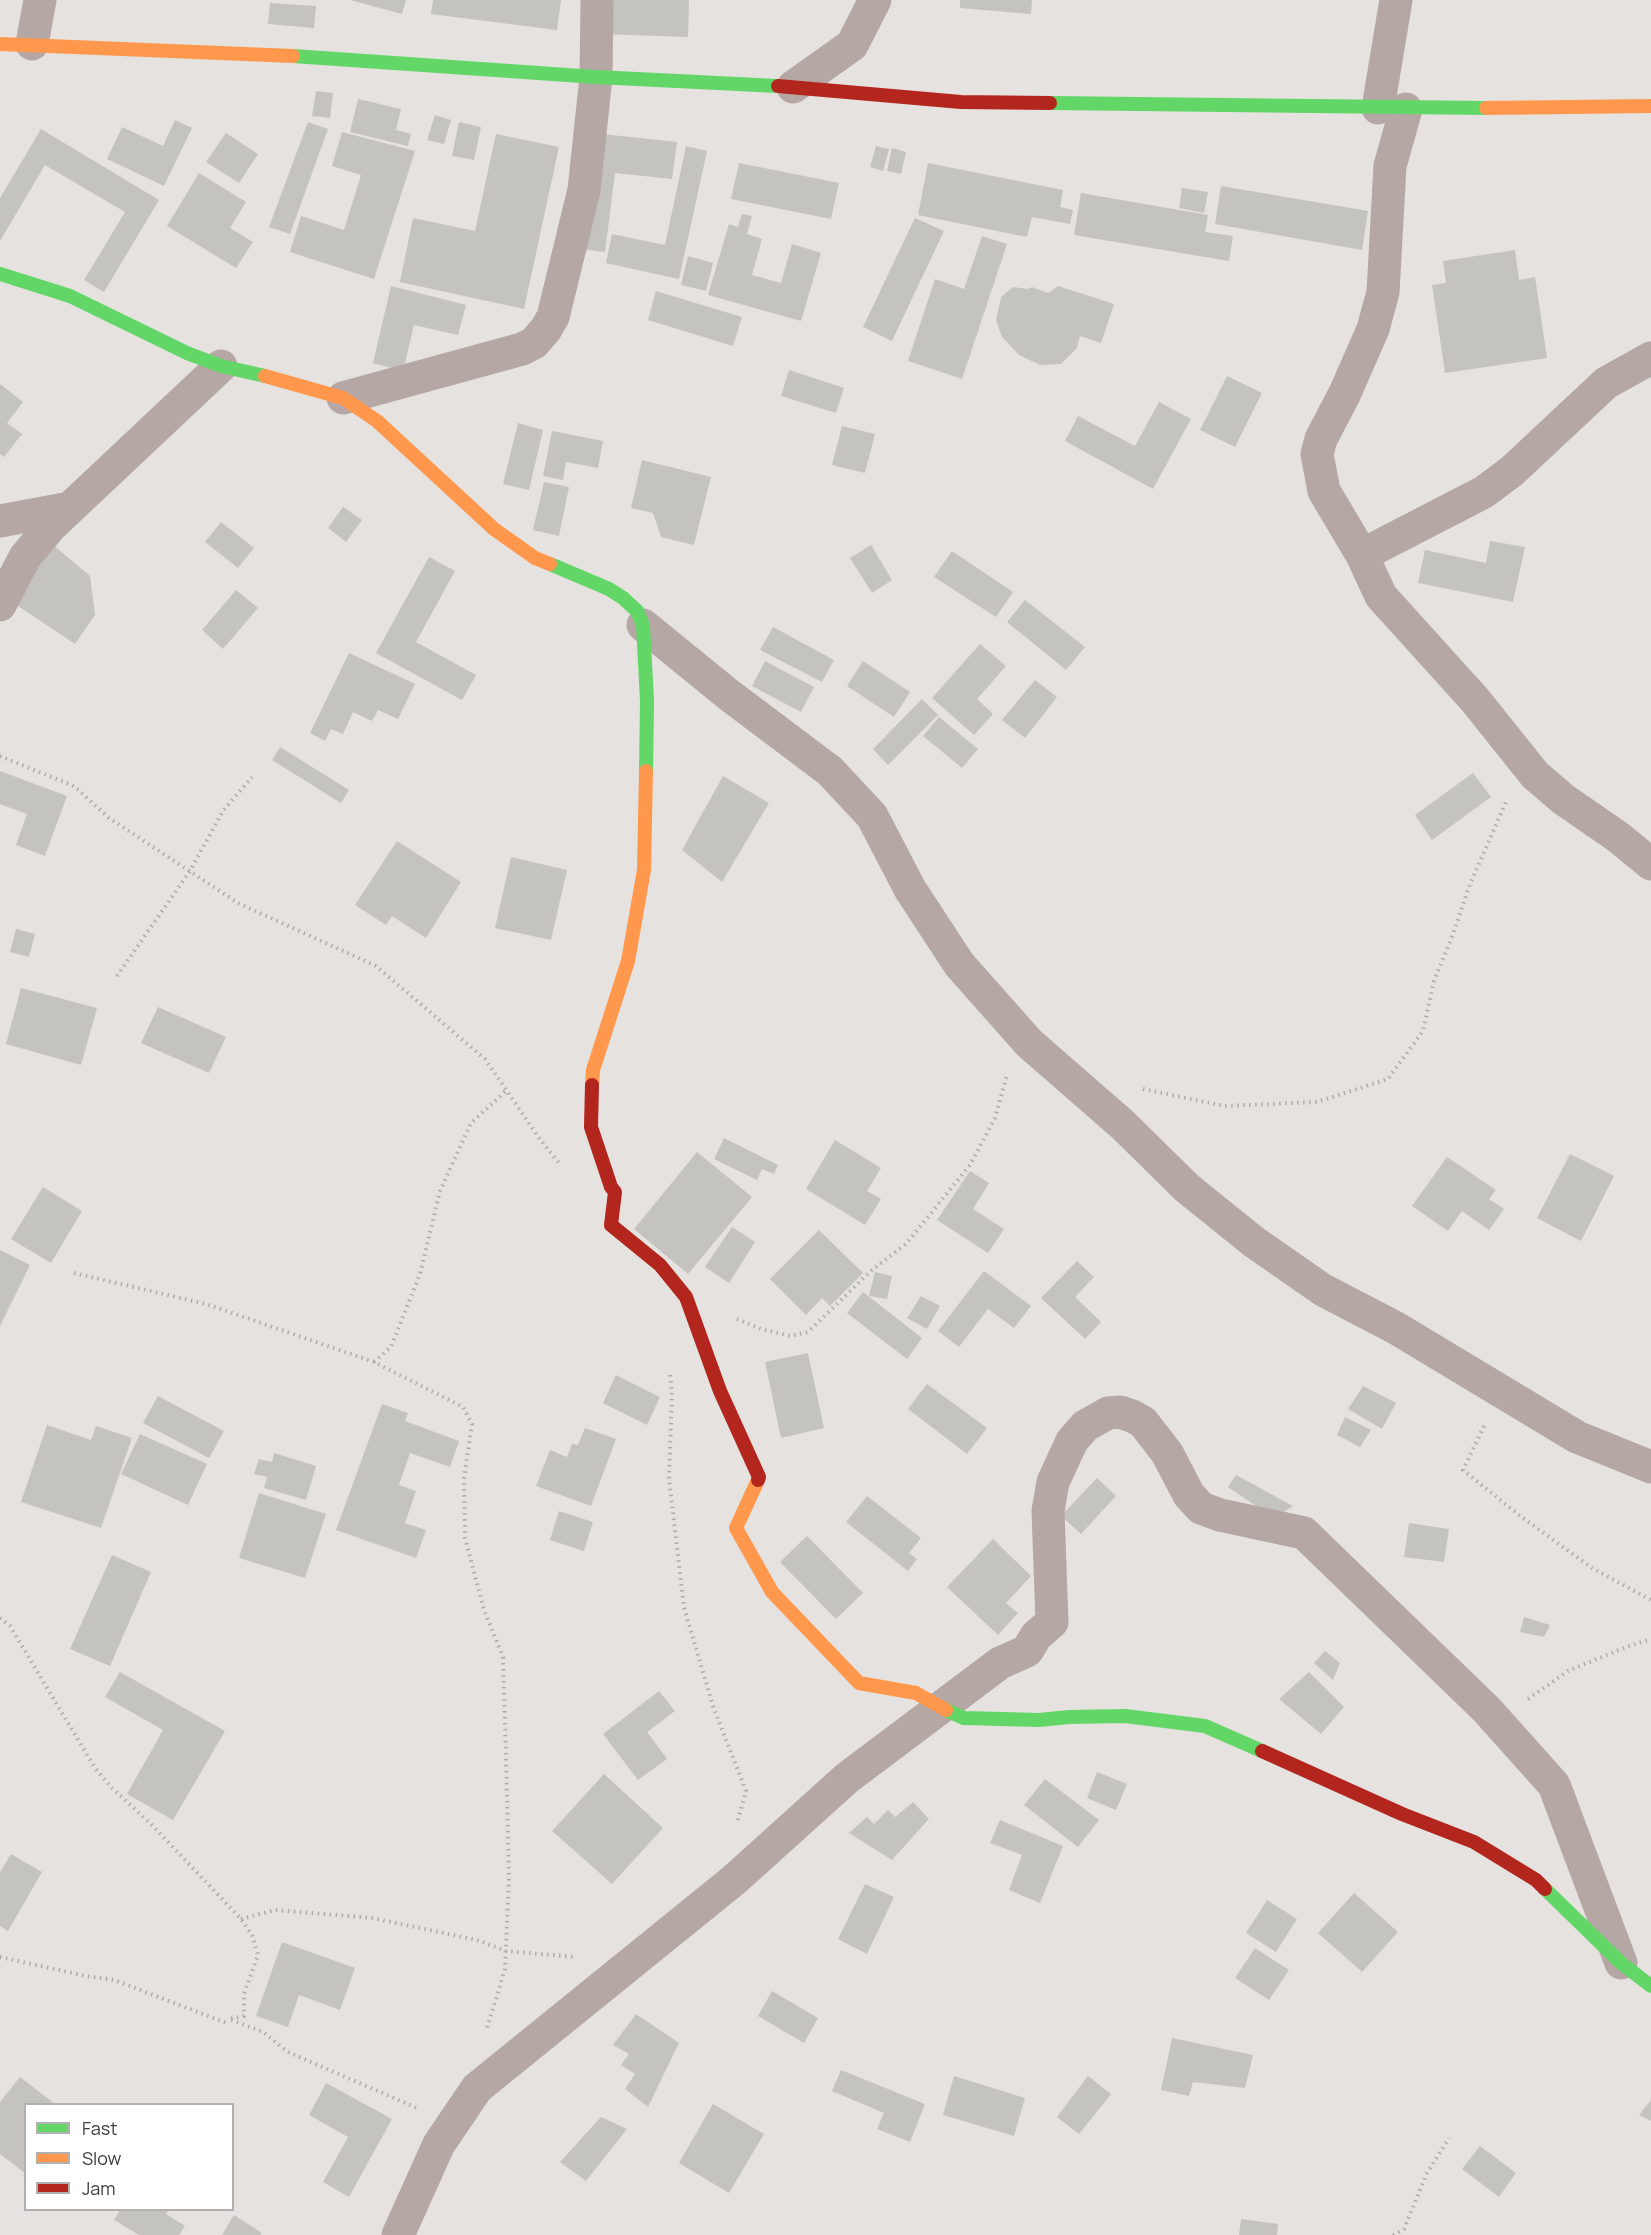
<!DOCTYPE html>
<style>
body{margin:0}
#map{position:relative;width:1651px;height:2235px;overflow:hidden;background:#e5e2df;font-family:Manrope,sans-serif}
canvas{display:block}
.legend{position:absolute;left:24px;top:2103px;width:210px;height:108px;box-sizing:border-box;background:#fff;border:2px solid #b2b1b0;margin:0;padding:8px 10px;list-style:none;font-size:18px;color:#3e3c39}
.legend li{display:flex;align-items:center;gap:12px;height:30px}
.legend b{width:30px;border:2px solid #b2b1b0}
</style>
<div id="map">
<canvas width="1651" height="2235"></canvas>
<ul class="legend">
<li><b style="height:8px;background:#63d668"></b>Fast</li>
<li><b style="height:8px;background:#ff974d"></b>Slow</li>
<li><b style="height:8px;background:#b3261e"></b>Jam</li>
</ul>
</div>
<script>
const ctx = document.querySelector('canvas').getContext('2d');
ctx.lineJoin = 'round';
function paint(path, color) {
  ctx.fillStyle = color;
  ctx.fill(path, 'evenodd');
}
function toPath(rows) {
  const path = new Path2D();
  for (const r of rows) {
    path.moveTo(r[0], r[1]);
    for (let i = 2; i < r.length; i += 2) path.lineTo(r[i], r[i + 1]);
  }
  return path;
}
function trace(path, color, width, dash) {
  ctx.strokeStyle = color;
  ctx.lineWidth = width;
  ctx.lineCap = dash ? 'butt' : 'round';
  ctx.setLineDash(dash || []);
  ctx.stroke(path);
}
paint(toPath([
 [350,0,406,0,402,14],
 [433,0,561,0,557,30,431,14],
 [603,0,689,0,688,37,602,34],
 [960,0,1032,0,1031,14,960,8],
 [270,3,316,6,314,28,268,24],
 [316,91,333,93,330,118,312,116],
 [358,99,401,109,396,130,411,134,408,146,350,132],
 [435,115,451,120,444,144,427,140],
 [175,120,192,128,164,186,107,159,122,127,163,146],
 [308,122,328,129,290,234,269,227],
 [459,122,481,127,474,160,452,156],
 [41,129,159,200,104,292,84,280,125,212,45,165,0,241,0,198],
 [342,132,415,151,374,279,290,252,301,216,344,230,361,175,332,166],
 [226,133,258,154,239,183,206,162],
 [593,133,677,142,672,179,615,173,605,252,580,249],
 [496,134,559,147,524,309,400,282,413,218,475,231],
 [686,146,707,151,679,279,606,263,612,234,665,245],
 [876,146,889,149,883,171,870,167],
 [892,148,906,152,901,174,887,171],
 [739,163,839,183,831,219,731,199],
 [928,163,1063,190,1060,207,1073,210,1070,224,1032,217,1027,237,918,215],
 [199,173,246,202,230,228,253,242,236,268,167,226],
 [1221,186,1368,211,1362,250,1215,224],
 [1182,188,1208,192,1204,213,1179,208],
 [1081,193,1208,215,1205,232,1233,236,1229,261,1074,235],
 [742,214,752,216,747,234,762,239,752,275,781,283,792,244,821,253,801,321,708,295,729,224,738,227],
 [915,218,944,231,892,341,863,327],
 [982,236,1007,244,962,379,908,361,935,279,964,289],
 [1515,250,1519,280,1535,277,1547,358,1445,373,1432,285,1446,283,1443,261],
 [688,256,713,263,706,291,681,285],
 [391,286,466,305,458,335,414,325,403,371,373,363],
 [1058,286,1114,304,1101,343,1080,336,1077,348,1061,364,1040,365,1019,355,1002,337,996,320,1001,297,1013,287,1028,289,1032,287,1048,293],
 [656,291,742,317,733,346,648,320],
 [789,370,844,388,836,413,781,396],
 [1227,376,1262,393,1235,447,1200,430],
 [0,384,23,402,7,423,22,434,4,457,0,454],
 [1159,402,1191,419,1153,489,1065,441,1078,416,1135,446],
 [518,423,543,430,529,490,503,484],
 [842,426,875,434,865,473,832,465],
 [552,431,603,441,598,468,566,462,563,480,543,476],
 [642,460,711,477,694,545,661,537,653,513,631,508],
 [544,482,569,487,559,536,533,530],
 [343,507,362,520,346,542,328,528],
 [221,522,254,548,238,568,205,542],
 [1490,541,1525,547,1513,602,1418,583,1425,550,1486,563],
 [51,543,90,576,95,615,75,644,9,600],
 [871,545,892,580,872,593,850,558],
 [952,551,1013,592,996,617,934,577],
 [429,557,455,571,416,642,476,675,462,700,376,653],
 [236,590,258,608,223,649,202,630],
 [1025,600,1085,647,1066,670,1007,622],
 [773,627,834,660,822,682,760,650],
 [980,644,1006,666,977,699,993,714,974,735,932,698],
 [349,653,415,684,398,719,378,710,372,721,353,712,343,734,331,729,325,741,310,733],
 [765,661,814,687,801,712,752,686],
 [863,661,910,692,894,717,847,686],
 [1035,680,1057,697,1025,738,1002,720],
 [922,699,938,715,888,765,873,749],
 [939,717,978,749,962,768,923,736],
 [280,747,349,790,341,803,272,760],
 [0,771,67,796,45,856,16,845,27,814,0,804],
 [1473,773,1491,797,1432,840,1415,815],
 [723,776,769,803,722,882,682,850],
 [397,841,461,882,426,938,392,916,386,925,355,905],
 [511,857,567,870,551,940,495,928],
 [16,929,35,934,29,957,10,952],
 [21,988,97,1008,81,1065,6,1044],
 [158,1007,226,1037,209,1073,141,1043],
 [724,1138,778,1165,774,1174,762,1169,757,1180,714,1159],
 [835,1140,881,1168,867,1191,881,1199,865,1225,806,1189],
 [697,1152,752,1197,688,1274,634,1229],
 [1570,1154,1614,1176,1581,1241,1537,1218],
 [1447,1157,1496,1190,1489,1199,1504,1209,1489,1230,1462,1211,1448,1231,1412,1206],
 [970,1171,989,1183,973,1209,1004,1229,988,1253,937,1220],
 [43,1187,82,1211,51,1263,11,1239],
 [732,1227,755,1242,729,1283,705,1267],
 [819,1230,863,1273,830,1306,822,1298,806,1315,770,1279],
 [0,1250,30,1265,0,1326],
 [1077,1261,1094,1277,1075,1297,1101,1322,1085,1339,1041,1298],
 [984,1271,1031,1306,1014,1328,988,1309,959,1347,938,1331],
 [875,1272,892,1276,887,1299,869,1296],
 [863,1292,922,1338,907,1359,847,1313],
 [921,1296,940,1306,927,1329,907,1318],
 [808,1353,824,1428,781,1438,765,1362],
 [616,1375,660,1397,647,1425,603,1403],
 [927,1384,987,1428,967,1454,908,1409],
 [1363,1386,1396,1403,1382,1429,1348,1409],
 [158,1396,224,1431,209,1458,143,1423],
 [382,1404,408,1413,405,1421,459,1441,450,1467,410,1453,399,1485,416,1491,405,1523,426,1530,416,1558,336,1530],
 [1345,1417,1371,1430,1360,1447,1337,1435],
 [47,1425,91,1440,96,1426,132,1438,101,1528,21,1502],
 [585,1428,616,1439,591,1506,536,1486,550,1450,567,1457,572,1444,578,1445],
 [140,1434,207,1464,188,1505,121,1474],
 [274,1453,316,1466,306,1500,264,1488,267,1477,254,1474,259,1459,272,1462],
 [1236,1475,1293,1506,1274,1518,1228,1487],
 [1097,1478,1116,1496,1081,1534,1061,1516],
 [259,1493,326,1514,305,1578,239,1558],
 [867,1496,921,1538,909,1553,917,1559,908,1571,846,1522],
 [559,1511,593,1522,584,1551,550,1540],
 [1409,1523,1449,1529,1444,1562,1404,1557],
 [807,1536,863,1593,836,1619,780,1562],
 [993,1539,1031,1576,1006,1603,1018,1613,998,1635,947,1587],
 [112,1555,151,1572,110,1666,70,1649],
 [1524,1617,1550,1625,1544,1637,1520,1632],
 [1325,1651,1340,1663,1333,1680,1314,1663],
 [120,1672,225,1731,173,1820,127,1794,163,1730,105,1697],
 [1309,1672,1344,1707,1321,1734,1279,1699],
 [659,1691,675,1711,647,1732,667,1759,638,1780,603,1734],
 [1097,1772,1127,1784,1116,1810,1087,1798],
 [604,1774,663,1828,612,1884,552,1831],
 [1045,1779,1099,1820,1078,1847,1024,1805],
 [913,1802,929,1819,892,1860,849,1833,867,1817,874,1824,888,1810,895,1817],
 [1000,1820,1063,1846,1040,1903,1009,1890,1022,1855,990,1843],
 [11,1854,42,1872,8,1931,0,1926,0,1872],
 [865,1884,894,1897,867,1954,838,1939],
 [1354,1893,1398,1932,1362,1972,1318,1933],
 [1267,1900,1297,1919,1276,1952,1246,1933],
 [282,1942,355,1968,340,2010,299,1995,288,2027,256,2016],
 [1255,1948,1289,1970,1269,2000,1235,1978],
 [772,1991,818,2018,804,2043,758,2016],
 [636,2014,679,2043,648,2107,625,2089,635,2074,621,2065,629,2054,613,2045],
 [1172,2038,1253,2055,1245,2088,1193,2082,1189,2096,1161,2090],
 [841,2070,925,2104,910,2142,877,2129,884,2113,832,2091],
 [954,2076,1025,2098,1014,2136,943,2115],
 [1088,2076,1111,2094,1079,2134,1057,2117],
 [20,2077,55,2104,26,2104,26,2174,0,2154,0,2102],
 [326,2083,392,2119,349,2197,323,2182,348,2137,309,2115],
 [1651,2100,1651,2121,1639,2115],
 [713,2104,764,2134,729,2193,679,2163],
 [601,2117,627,2129,586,2181,560,2162],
 [1480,2146,1516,2173,1499,2197,1462,2169],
 [120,2210,169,2210,166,2214,185,2226,179,2235,139,2235,114,2220],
 [234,2215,262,2233,260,2235,222,2235],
 [1241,2219,1278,2224,1277,2235,1239,2235]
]), '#c5c3c0');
trace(toPath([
 [0,756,74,786,109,818,238,903,376,966,485,1059,539,1138,560,1164],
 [117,976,190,871,223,811,252,777],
 [1143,1089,1224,1106,1317,1102,1388,1079,1423,1031,1434,981,1453,934,1470,884,1506,802],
 [74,1273,206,1304,374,1362,463,1407,472,1424,464,1479,465,1538,484,1610,503,1657,506,1756,509,1877,505,1969,487,2028],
 [737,1319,761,1329,790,1336,808,1332,872,1270,906,1244,970,1165,995,1118,1007,1075],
 [374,1362,391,1347,420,1274,440,1191,471,1123,507,1090],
 [670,1375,672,1392,669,1479,684,1607,713,1706,746,1791,737,1823],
 [1484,1426,1463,1470,1519,1515,1592,1568,1651,1600],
 [0,1618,10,1626,95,1768,112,1788,152,1825,241,1919,252,1935,258,1955,244,1994,244,2016,229,2019,263,2032,288,2052,417,2108],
 [1528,1699,1568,1671,1626,1647,1651,1639],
 [241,1919,275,1910,372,1918,477,1940,506,1951,576,1957],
 [0,1957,86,1976,114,1980,229,2024],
 [1393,2235,1404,2229,1427,2173,1449,2138]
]), '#b3aaa7', 4, [1.5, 4.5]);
trace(toPath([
 [32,44,40,0],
 [793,87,852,45,875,0],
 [1378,108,1396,0],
 [1406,109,1390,166,1383,292,1373,329,1345,393,1321,439,1317,454,1324,491,1362,555,1381,596,1475,700,1535,775,1563,799,1618,837,1651,864],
 [343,398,522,349,534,343,546,329,553,317,584,190,596,77,597,0],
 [0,521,70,508],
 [1362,555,1484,492,1512,471,1606,383,1651,358],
 [0,605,25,557,51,526,221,366],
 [643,625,729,695,830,771,872,816,910,889,959,964,1029,1043,1123,1125,1187,1188,1254,1242,1323,1290,1396,1328,1577,1437,1651,1467],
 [398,2235,439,2144,477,2088,734,1880,847,1778,1000,1663,1027,1651,1036,1636,1052,1622,1048,1511,1053,1482,1072,1441,1085,1426,1108,1413,1120,1412,1132,1416,1143,1422,1167,1453,1189,1495,1201,1508,1220,1515,1304,1533,1487,1710,1554,1785,1621,1963]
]), '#b5a7a4', 33);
trace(toPath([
 [293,56,596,77,778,86],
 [1050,103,1486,108],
 [0,274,70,296,187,353,221,366,265,376],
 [550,564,609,589,623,598,637,611,643,625,647,701,646,771],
 [946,1710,964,1718,1039,1720,1069,1717,1125,1716,1205,1726,1262,1751],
 [1545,1889,1621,1963,1651,1986]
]), '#63d668', 14);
trace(toPath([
 [0,44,293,56],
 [1486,108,1651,106],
 [265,376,343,398,377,421,494,529,535,558,550,564],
 [592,1085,593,1070,628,961,644,870,646,771],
 [758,1480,736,1528,772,1592,859,1683,916,1693,946,1710]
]), '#ff974d', 14);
trace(toPath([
 [778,86,961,102,1050,103],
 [592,1085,591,1127,611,1187,615,1192,611,1225,660,1265,686,1297,720,1391,759,1477,758,1480],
 [1262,1751,1402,1814,1474,1842,1536,1880,1545,1889]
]), '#b3261e', 14);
</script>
